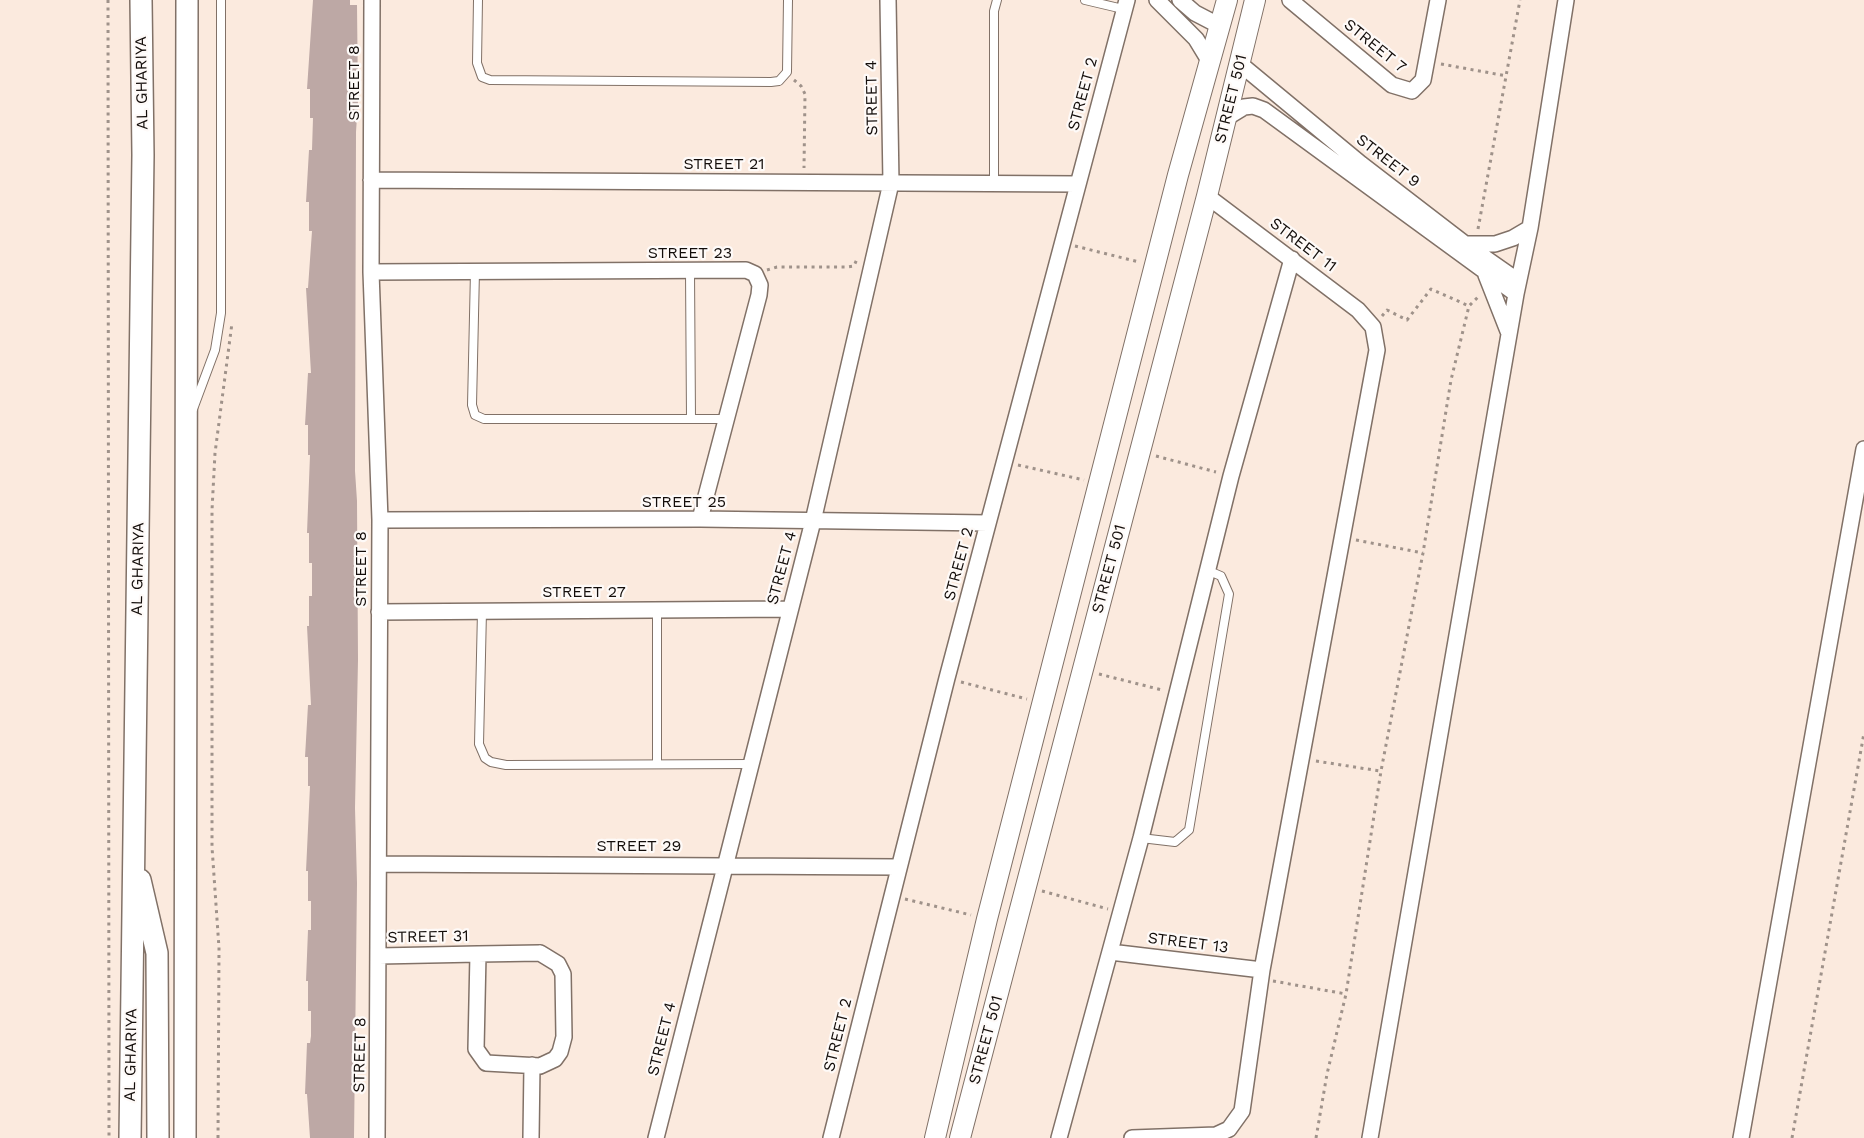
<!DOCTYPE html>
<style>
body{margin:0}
canvas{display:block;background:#fbeade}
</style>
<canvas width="1864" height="1138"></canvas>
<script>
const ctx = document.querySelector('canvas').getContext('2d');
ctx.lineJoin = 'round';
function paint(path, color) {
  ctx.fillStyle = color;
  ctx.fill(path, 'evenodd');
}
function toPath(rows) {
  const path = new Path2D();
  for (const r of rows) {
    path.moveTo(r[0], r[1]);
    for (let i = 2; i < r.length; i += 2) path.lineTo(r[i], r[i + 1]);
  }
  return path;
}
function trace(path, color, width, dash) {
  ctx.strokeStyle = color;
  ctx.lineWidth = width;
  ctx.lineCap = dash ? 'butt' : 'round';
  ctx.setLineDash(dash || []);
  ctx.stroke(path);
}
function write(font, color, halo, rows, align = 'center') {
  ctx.font = font + ' "Work Sans",sans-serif';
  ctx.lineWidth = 4.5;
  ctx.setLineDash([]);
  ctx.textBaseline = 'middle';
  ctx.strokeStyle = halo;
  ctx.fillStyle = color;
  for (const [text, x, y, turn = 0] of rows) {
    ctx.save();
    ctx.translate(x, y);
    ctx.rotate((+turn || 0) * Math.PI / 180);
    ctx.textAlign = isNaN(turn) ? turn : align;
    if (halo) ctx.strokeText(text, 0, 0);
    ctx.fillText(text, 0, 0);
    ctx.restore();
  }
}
paint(toPath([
 [313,0,350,0,350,5,357,5,358,101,356,132,355,471,357,501,358,660,355,808,357,883,354,1138,310,1138,307,1094,305,1094,307,1043,310,1043,311,1036,311,1011,308,1011,308,981,306,981,308,930,311,930,311,901,308,901,308,871,306,871,310,786,308,786,308,757,305,757,308,705,311,705,307,626,309,626,309,596,312,596,312,563,309,563,309,533,307,533,310,455,308,455,308,425,305,425,308,373,311,373,306,288,308,288,312,231,309,231,309,202,306,202,309,150,312,150,313,118,310,118,310,89,307,89]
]), '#bda8a5');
const service = toPath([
 [478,0,477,63,482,77,490,80,771,82,779,81,787,72,788,0],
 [1085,0,1123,9],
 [994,184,994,11,997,0],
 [475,271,472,405,475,415,484,419,726,419],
 [690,271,691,419],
 [193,409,215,350,221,313,221,0],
 [657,610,657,764],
 [482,611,479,744,485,758,491,762,506,765,752,764],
 [1141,838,1175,842,1189,830,1229,594,1221,576,1209,571]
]);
const minor = toPath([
 [372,0,371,272,380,520,377,1138],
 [1157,0,1196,39,1210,62],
 [1180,0,1195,13,1220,26],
 [1290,0,1392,85,1412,91,1423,80,1438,0],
 [1239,63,1361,164,1465,244,1518,281],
 [1226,118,1244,107,1253,106,1264,110,1516,294],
 [371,180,1078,184],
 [1465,244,1495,244,1513,238,1530,228],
 [371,272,746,270,755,274,760,285,759,295,700,519],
 [1486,275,1508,331],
 [380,520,700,519,988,523],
 [379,612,789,609],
 [380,864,898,867],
 [1110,952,1262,970],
 [540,953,558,964,563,974,564,1037,560,1052,555,1059,540,1066,486,1063,476,1049,478,954,540,953],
 [379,956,478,954],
 [531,1138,532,1065],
 [656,1138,813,521,891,183,888,0],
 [831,1138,947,678,1127,0],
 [1059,1138,1141,838,1231,476,1292,259],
 [1132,1138,1216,1135,1229,1129,1242,1111,1262,970,1377,350,1373,327,1358,310,1207,196],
 [1370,1138,1516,294,1530,228,1566,0],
 [1741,1138,1864,449]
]);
const tertiary = toPath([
 [935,1138,987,919,1178,175,1227,0],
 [960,1138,1207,196,1255,0]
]);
const secondary = toPath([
 [140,880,157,953,158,1138],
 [130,1138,143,155,141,0],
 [185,1138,187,0]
]);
trace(service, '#817167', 10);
trace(minor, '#817167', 18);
trace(tertiary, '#817167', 22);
trace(secondary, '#817167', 24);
trace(toPath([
 [108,0,109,1138],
 [1441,64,1507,76],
 [794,80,801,86,805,94,804,168],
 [1478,229,1520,0],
 [1075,246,1139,262],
 [767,270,777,267,847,267,854,266,857,259],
 [1382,316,1387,310,1407,320,1431,289,1469,306],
 [1156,456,1216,472],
 [1018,465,1084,480],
 [1356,540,1423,553],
 [1099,674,1162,690],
 [961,682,1027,699],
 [1316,761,1380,771],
 [1042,891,1108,909],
 [905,899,971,915],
 [1273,981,1346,994],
 [218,1138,219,948,212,847,212,510,215,453,232,323],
 [1316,1138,1327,1074,1346,994,1381,771,1423,553,1451,380,1469,306,1478,297],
 [1792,1138,1864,733]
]), '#9f928a', 3, [3, 4.5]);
trace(service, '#fff', 8);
trace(minor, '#fff', 15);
trace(tertiary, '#fff', 20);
trace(secondary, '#fff', 21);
write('16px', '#130d0a', '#fefaf8', [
 ["STREET 7",1375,46,39],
 ["AL GHARIYA",142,83,-91],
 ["STREET 8",354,83,-90],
 ["STREET 2",1083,94,-75],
 ["STREET 4",872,98,-91],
 ["STREET 501",1231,99,-76],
 ["STREET 9",1388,161,38],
 ["STREET 21",724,164],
 ["STREET 11",1303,245,37],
 ["STREET 23",690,253],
 ["STREET 25",684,502],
 ["STREET 2",959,564,-75],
 ["STREET 4",782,568,-75],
 ["AL GHARIYA",138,569,-89],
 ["STREET 8",361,569,-90],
 ["STREET 501",1109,569,-75],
 ["STREET 27",584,592],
 ["STREET 29",639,846],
 ["STREET 31",428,937,-1],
 ["STREET 13",1188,943,7],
 ["STREET 2",838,1035,-76],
 ["STREET 4",662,1039,-76],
 ["STREET 501",986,1040,-75],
 ["AL GHARIYA",131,1055,-89],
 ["STREET 8",360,1055,-89]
]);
</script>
